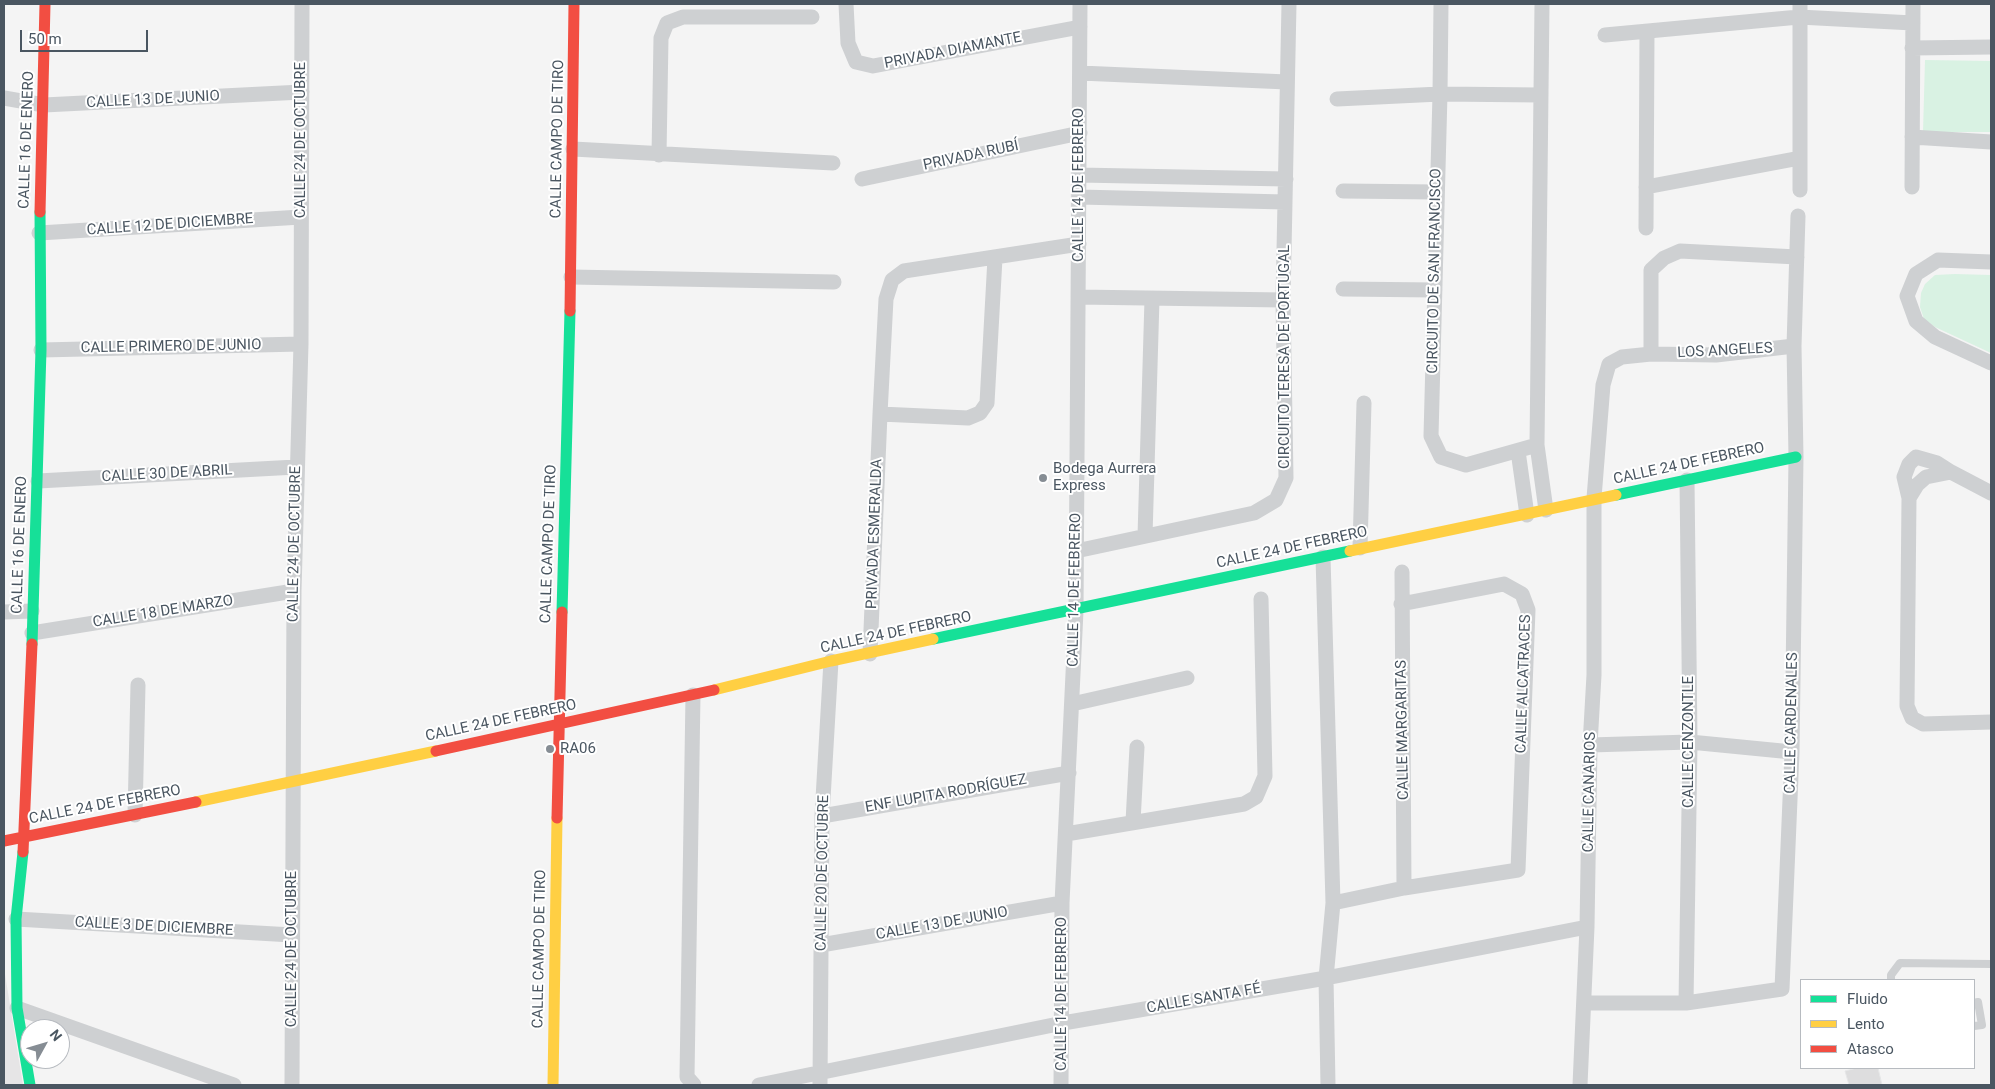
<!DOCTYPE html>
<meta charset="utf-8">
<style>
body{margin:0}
#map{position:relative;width:1995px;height:1089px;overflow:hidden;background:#f4f4f4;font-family:Roboto,sans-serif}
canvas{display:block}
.frame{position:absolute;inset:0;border:5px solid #4a5661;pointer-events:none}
.legend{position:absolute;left:1800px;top:979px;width:175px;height:90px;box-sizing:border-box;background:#fff;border:1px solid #b7bbc0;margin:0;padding:6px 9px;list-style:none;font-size:15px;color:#4a5661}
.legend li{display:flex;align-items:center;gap:10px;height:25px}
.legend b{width:25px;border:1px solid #b7bbc0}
.north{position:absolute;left:20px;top:1019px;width:50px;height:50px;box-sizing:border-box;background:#fff;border:1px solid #b7bbc0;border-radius:50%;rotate:51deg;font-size:14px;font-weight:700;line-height:20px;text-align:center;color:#4a5661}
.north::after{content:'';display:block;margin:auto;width:18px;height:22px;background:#868d94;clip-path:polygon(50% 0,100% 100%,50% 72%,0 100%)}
.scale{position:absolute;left:20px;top:30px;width:128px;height:22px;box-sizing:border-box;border:2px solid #4a5661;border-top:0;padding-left:6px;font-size:15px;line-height:18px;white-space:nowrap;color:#4a5661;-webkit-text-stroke:4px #fff;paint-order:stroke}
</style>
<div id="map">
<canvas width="1995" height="1089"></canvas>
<div class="frame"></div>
<ul class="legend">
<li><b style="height:6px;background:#16e098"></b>Fluido</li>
<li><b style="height:6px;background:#ffcf43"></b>Lento</li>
<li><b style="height:6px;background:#f24e42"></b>Atasco</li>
</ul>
<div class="north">N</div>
<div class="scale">50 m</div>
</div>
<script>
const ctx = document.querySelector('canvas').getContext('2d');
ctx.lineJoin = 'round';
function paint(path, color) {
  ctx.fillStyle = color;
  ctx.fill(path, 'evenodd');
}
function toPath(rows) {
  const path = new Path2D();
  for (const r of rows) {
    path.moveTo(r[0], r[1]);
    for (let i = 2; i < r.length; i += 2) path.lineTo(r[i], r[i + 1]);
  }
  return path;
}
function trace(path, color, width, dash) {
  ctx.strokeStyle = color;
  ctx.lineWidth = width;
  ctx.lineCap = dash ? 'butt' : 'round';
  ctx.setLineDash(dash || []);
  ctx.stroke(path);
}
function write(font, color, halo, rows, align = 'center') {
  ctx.font = font + ' Roboto,sans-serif';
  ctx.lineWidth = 4;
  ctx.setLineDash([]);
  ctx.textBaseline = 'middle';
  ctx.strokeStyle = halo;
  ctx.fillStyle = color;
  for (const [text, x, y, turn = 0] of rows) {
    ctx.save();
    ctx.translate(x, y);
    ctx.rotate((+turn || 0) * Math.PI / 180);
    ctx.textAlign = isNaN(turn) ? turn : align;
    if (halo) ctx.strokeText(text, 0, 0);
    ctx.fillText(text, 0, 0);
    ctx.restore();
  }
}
paint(toPath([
 [4,968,23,1085,4,1085]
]), '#e6e5e6');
paint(toPath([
 [1925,60,1991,61,1991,132,1923,132],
 [1955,274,1991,275,1991,353,1935,327,1924,319,1920,307,1921,293,1925,284,1935,275]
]), '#d9f2e3');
const building = toPath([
 [1857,1068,1878,1068,1882,1085,1849,1085,1845,1071,1857,1068]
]);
paint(building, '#ddddde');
trace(building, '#e5e6e7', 1);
trace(toPath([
 [1891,980,1891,975,1900,963,1991,964],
 [1974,1003,1978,1002,1982,1025,1974,1026]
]), '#ced0d2', 8);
trace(toPath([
 [846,4,848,43,856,62,873,66,1080,27],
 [1441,4,1440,94,1431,436,1441,457,1466,465,1537,445],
 [1542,4,1537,445,1546,510],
 [1800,4,1800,190],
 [1605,35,1799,17,1913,23],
 [1912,48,1991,47],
 [1080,73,1287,82],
 [4,98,44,105,302,92],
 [1337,99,1440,94,1540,95],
 [1912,137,1991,142],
 [573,149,833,163],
 [659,155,661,38,667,23,683,17,812,17],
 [1079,175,1286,179],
 [862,179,1080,133],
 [1646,187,1800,158],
 [1912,187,1913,4],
 [1343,191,1437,192],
 [1079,197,1285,202],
 [1646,228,1647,32],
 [39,233,301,217],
 [1991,262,1938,260,1916,274,1907,296,1916,321,1935,337,1991,363],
 [571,277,834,282],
 [1343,289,1435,290],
 [1078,297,1283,300],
 [41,350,301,344],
 [1651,354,1651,270,1664,258,1680,251,1797,257],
 [880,414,968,418,980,413,987,403,995,258],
 [1518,451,1527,515],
 [38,481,296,467],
 [1991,493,1951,472,1926,477,1917,485,1909,498,1907,706,1912,718,1923,724,1991,722],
 [1909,498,1904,477,1909,464,1916,457,1937,463,1951,472],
 [1145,536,1152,299],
 [1360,548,1364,403],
 [1076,551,1254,513,1276,500,1286,478,1283,300,1289,4],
 [1323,557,1333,903,1326,978,1328,1085],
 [1402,572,1404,888],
 [4,612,32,611],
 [32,633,294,591],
 [870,654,880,414,886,299,892,280,904,271,1079,244],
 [693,695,687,1077,694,1085],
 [1072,704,1187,678],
 [1590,745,1690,742,1792,752],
 [135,815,138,685],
 [822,816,1069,773],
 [1133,822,1137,747],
 [1066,834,1244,804,1256,797,1265,776,1261,599],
 [1333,903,1404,888,1518,870,1528,610,1522,594,1504,584,1401,604],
 [16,919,292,935],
 [821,945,1062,903],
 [1584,1003,1686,1003,1782,989,1792,752,1796,457,1794,346,1798,216],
 [1686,1003,1690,742,1687,480],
 [17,1008,234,1085],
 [292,1085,294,591,301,344,302,4],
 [759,1085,1063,1023,1326,978,1587,927],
 [820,1085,822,816,831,661],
 [1061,1085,1062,903,1076,611,1080,4],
 [1580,1085,1587,927,1590,745,1594,675,1594,498,1603,385,1609,364,1622,357,1651,354,1716,355,1794,346]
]), '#ced0d2', 15);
trace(toPath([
 [1616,495,1796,457],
 [562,612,570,311],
 [933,639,1350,551],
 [32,644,41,350,40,212],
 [23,852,16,919,17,1008,30,1085]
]), '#16e098', 11);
trace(toPath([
 [1350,551,1616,495],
 [714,690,831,661,933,639],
 [196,802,436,751],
 [553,1085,557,818]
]), '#ffcf43', 11);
trace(toPath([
 [40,212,45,4],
 [570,311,574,4],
 [436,751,714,690],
 [557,818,562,612],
 [4,841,196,802],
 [23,852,32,644]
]), '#f24e42', 11);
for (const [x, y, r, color] of [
 [1043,478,5,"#868d94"],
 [550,749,5,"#868d94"]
]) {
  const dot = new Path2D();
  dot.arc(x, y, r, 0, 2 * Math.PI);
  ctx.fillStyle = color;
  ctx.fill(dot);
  trace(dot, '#fff', 2);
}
write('15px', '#4a5661', '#fff', [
 ["PRIVADA DIAMANTE",953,51,-11],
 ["CALLE 13 DE JUNIO",153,100,-3],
 ["CALLE CAMPO DE TIRO",558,139,-89],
 ["CALLE 16 DE ENERO",27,140,-88],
 ["CALLE 24 DE OCTUBRE",301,140,-90],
 ["PRIVADA RUBÍ",971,156,-12],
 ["CALLE 14 DE FEBRERO",1079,185,-90],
 ["CALLE 12 DE DICIEMBRE",170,225,-4],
 ["CIRCUITO DE SAN FRANCISCO",1435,271,-89],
 ["CALLE PRIMERO DE JUNIO",171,347,-1],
 ["LOS ANGELES",1725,351,-3],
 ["CIRCUITO TERESA DE PORTUGAL",1285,357,-90],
 ["CALLE 24 DE FEBRERO",1689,464,-12],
 ["CALLE 30 DE ABRIL",167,474,-3],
 ["PRIVADA ESMERALDA",875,534,-88],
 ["CALLE 24 DE OCTUBRE",295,544,-89],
 ["CALLE CAMPO DE TIRO",549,544,-88],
 ["CALLE 16 DE ENERO",20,545,-88],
 ["CALLE 24 DE FEBRERO",1292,548,-12],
 ["CALLE 14 DE FEBRERO",1075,590,-89],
 ["CALLE 18 DE MARZO",163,612,-9],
 ["CALLE 24 DE FEBRERO",896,633,-12],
 ["CALLE ALCATRACES",1524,684,-88],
 ["CALLE 24 DE FEBRERO",501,721,-12],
 ["CALLE CARDENALES",1792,723,-89],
 ["CALLE MARGARITAS",1403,730,-91],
 ["CALLE CENZONTLE",1689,742,-90],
 ["CALLE CANARIOS",1590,792,-89],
 ["ENF LUPITA RODRÍGUEZ",946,794,-10],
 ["CALLE 24 DE FEBRERO",105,805,-11],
 ["CALLE 20 DE OCTUBRE",823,873,-89],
 ["CALLE 13 DE JUNIO",942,924,-10],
 ["CALLE 3 DE DICIEMBRE",154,927,3],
 ["CALLE 24 DE OCTUBRE",292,949,-90],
 ["CALLE CAMPO DE TIRO",540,949,-89],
 ["CALLE 14 DE FEBRERO",1062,994,-90],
 ["CALLE SANTA FÉ",1204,999,-10]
]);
write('15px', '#4a5661', '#fff', [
 ["Bodega Aurrera",1053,469],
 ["Express",1053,486],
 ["RA06",560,749]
], 'left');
</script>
